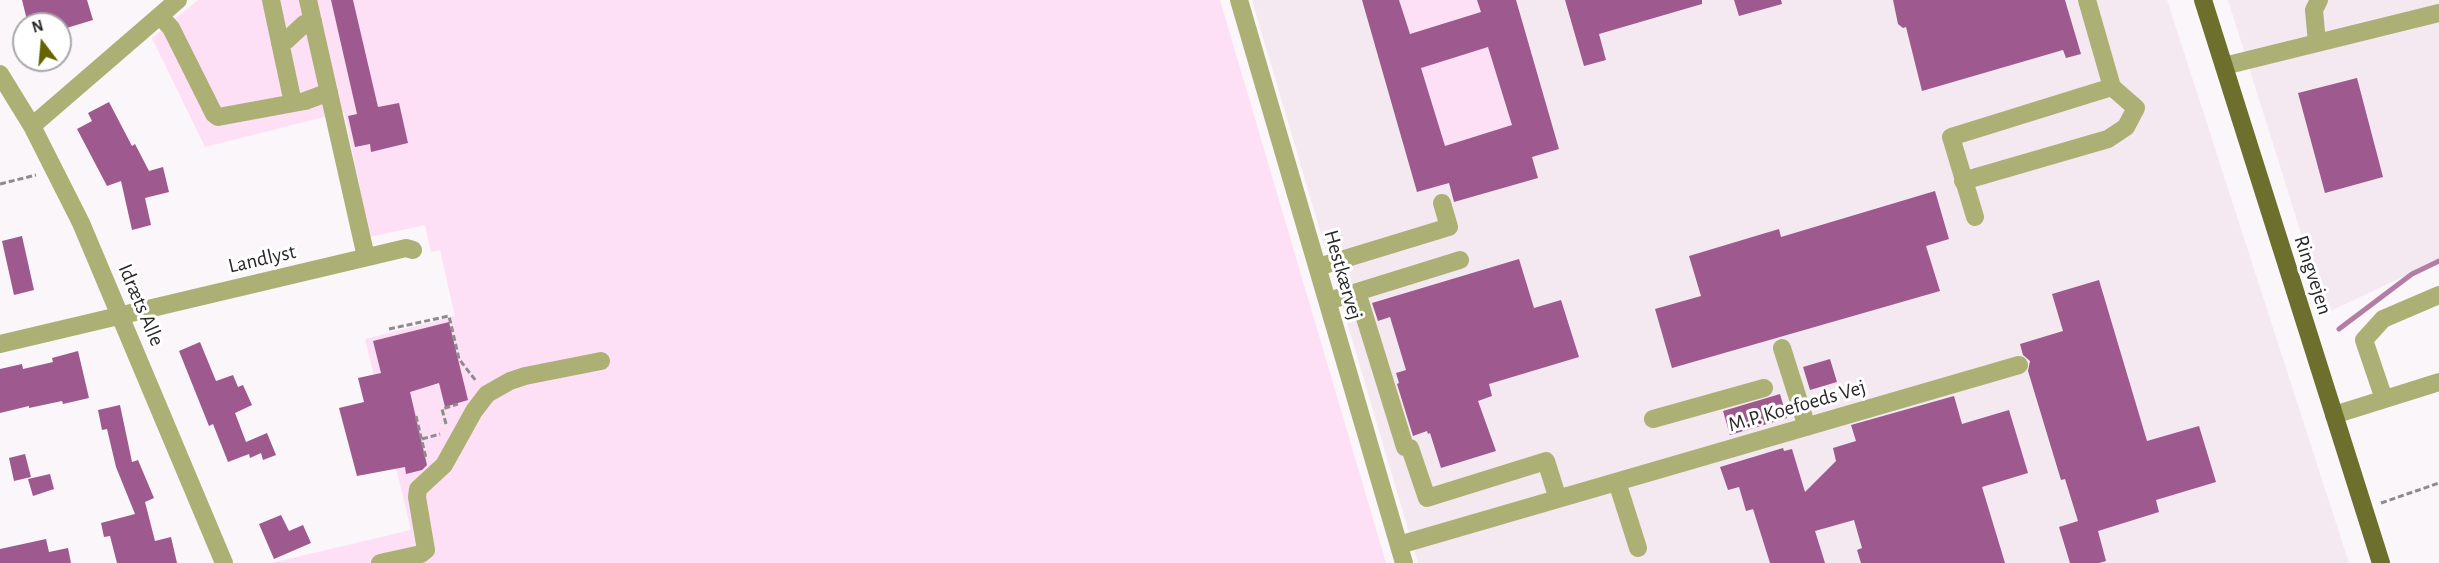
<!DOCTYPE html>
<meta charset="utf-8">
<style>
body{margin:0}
#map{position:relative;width:2439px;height:563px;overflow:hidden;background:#faf6f9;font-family:"Alegreya Sans",sans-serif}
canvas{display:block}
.north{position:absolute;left:12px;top:12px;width:60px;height:60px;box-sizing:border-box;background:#fff;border:2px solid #a9a9a9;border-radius:50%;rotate:344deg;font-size:16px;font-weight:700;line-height:24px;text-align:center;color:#292728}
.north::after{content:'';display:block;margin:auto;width:21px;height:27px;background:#636500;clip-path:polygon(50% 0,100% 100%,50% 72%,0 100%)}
</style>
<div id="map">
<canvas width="2439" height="563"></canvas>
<div class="north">N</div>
</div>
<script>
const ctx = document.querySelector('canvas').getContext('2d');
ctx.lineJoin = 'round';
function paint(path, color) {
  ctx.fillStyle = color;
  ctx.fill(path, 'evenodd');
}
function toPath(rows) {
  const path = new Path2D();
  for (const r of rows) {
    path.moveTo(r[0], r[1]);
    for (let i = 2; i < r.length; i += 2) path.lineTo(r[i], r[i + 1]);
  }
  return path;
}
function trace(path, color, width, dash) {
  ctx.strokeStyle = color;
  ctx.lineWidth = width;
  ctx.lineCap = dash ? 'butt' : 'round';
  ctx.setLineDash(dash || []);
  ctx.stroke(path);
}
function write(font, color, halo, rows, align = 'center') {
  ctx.font = font + ' "Alegreya Sans",sans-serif';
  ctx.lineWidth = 6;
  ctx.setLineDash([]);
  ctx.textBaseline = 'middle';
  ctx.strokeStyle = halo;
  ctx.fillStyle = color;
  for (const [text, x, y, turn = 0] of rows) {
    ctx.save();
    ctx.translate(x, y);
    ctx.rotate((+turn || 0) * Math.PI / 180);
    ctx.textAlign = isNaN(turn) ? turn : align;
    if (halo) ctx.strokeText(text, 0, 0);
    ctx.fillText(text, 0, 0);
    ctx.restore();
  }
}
paint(toPath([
 [1252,0,2167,0,2349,563,1418,563],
 [2228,0,2439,0,2439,260,2326,313]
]), '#f4e9f1');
paint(toPath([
 [198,0,1220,0,1386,563,271,563,411,530,365,339,455,316,440,250,431,252,425,225,370,237,344,112,205,147,152,38],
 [1399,0,1477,0,1481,12,1410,34],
 [1491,46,1499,86,1504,85,1503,96,1509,117,1513,116,1516,124,1445,146,1421,68]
]), '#fde0f5');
trace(toPath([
 [2339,329,2412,274,2439,261]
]), '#b37da6', 5);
paint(toPath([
 [22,0,87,0,93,20,60,30,60,24,28,24],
 [331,0,353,0,378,107,399,103,408,143,371,152,370,144,355,147,348,116,357,114],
 [1362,0,1399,0,1410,34,1481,12,1477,0,1516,0,1559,149,1532,157,1538,178,1454,202,1449,183,1417,192],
 [1488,47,1512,125,1445,146,1421,68],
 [1565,0,1702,0,1702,4,1599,34,1606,60,1584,66],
 [1734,0,1781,0,1782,4,1739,16],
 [1893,0,2065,0,2081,54,2066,58,2063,50,1922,91,1906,27,1903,28,1898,24],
 [2357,78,2383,177,2325,193,2298,93],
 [109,102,132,146,135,144,149,171,163,167,169,192,145,198,151,225,132,230,121,181,107,186,77,129,92,121,88,113],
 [1935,191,1949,239,1926,246,1940,291,1672,368,1655,309,1701,296,1689,256,1779,229,1781,237],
 [22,236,34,290,14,295,2,241],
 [1519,259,1534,308,1561,300,1579,357,1489,384,1492,396,1478,401,1496,451,1441,468,1430,433,1428,434,1427,431,1413,436,1397,384,1399,383,1396,373,1406,370,1390,317,1378,321,1372,303],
 [2099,280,2147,441,2199,426,2216,482,2156,500,2159,512,2098,531,2106,561,2099,563,2070,563,2059,527,2078,521,2065,479,2061,480,2028,371,2030,361,2023,355,2020,344,2063,331,2052,294],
 [449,322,468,400,445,407,439,383,410,392,427,465,422,470,406,474,405,467,357,476,339,408,364,402,358,378,381,373,373,341],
 [200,342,216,381,233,375,238,387,243,385,252,405,235,413,246,442,267,433,276,455,263,460,261,453,250,458,249,454,228,462,213,424,209,426,179,351],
 [78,351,89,398,63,404,62,401,29,408,29,406,0,413,0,369,22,364,23,369,53,362,52,358],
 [1830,359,1837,382,1810,390,1803,367],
 [1780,394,1787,418,1730,435,1723,411],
 [1954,396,1962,424,2009,410,2028,473,1982,487,2005,563,1861,563,1857,550,1862,548,1854,520,1815,531,1825,563,1770,563,1753,509,1746,511,1739,487,1728,490,1720,467,1783,448,1784,451,1792,449,1805,492,1836,461,1833,448,1856,441,1851,425],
 [120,405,132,462,138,460,154,498,145,502,155,541,171,537,177,563,117,563,110,536,104,537,101,523,135,514,116,467,107,429,102,430,98,410],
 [25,454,31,477,14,481,9,458],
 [50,474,54,489,33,496,28,479],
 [281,515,289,531,303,525,311,543,274,559,259,524],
 [46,539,49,552,68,548,71,563,0,563,0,549]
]), '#9e598f');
trace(toPath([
 [0,184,36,175],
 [389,329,449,316,459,359,476,381],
 [416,416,426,458],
 [446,424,442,409,458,404],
 [422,439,440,434],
 [2381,503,2439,483]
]), '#8e8b8d', 3, [6, 3]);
trace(toPath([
 [271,0,293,103],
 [308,0,366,257],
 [1239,0,1404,563],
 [160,16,171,28,214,114,218,117,305,101,329,92],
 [280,43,287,40,304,24,313,21],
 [2317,43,2314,10,2319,0],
 [2224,66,2439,13],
 [0,74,32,126,81,223,224,563],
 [32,126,178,0],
 [1963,181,2108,139,2126,127,2136,108,2112,87],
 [1975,217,1951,137,2112,87,2087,0],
 [1318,267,1449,227,1442,203],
 [1357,292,1405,447,1410,448,1427,498,1546,461,1558,499],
 [1328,301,1460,260],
 [0,344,406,248,413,250],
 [1782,348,1807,427],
 [2384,399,2364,340,2383,319,2439,295],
 [2334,415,2439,382],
 [1653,419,1764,388],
 [1617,482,1638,548],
 [1399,545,2019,365],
 [380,563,421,554,426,550,417,497,418,489,444,465,474,411,487,394,510,381,525,376,601,361]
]), '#acb075', 18);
trace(toPath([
 [2203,0,2381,563]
]), '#6d702d', 18);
write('21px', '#292728', '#fff', [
 ["Landlyst",262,259,-13],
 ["Hestkærvej",1343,275,74],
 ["Ringvejen",2313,275,72],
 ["Idræts Alle",141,305,67],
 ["M.P. Koefoeds Vej",1797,406,-16]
]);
</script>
